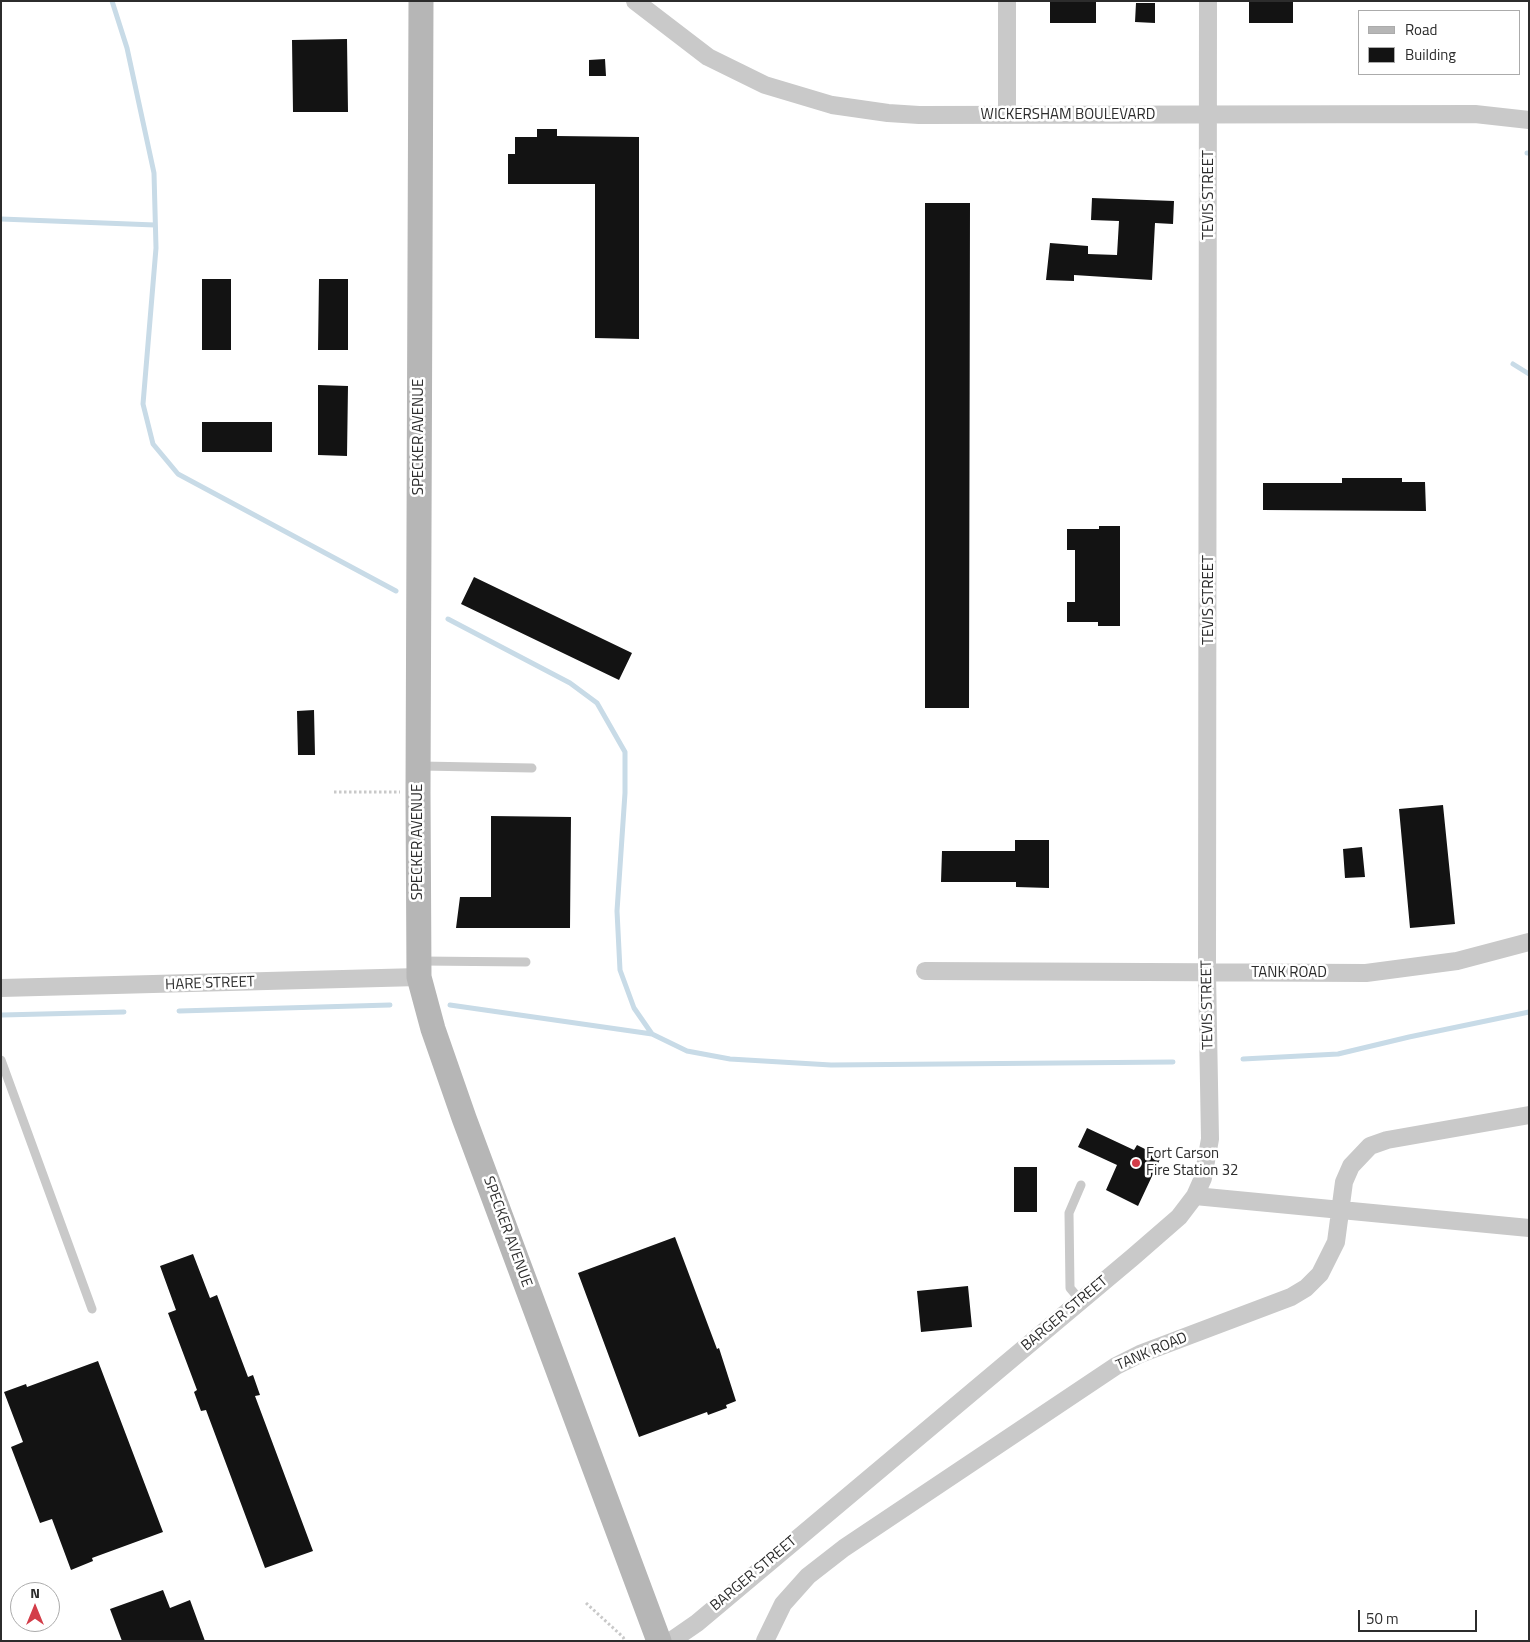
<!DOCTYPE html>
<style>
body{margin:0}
#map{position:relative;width:1530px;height:1642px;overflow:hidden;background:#fff;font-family:"Titillium Web",sans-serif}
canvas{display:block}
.frame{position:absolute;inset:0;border:2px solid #2c2c2c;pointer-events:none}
.legend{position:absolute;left:1358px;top:10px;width:162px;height:65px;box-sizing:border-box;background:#fff;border:1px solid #ababab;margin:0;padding:6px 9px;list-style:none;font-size:15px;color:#2c2c2c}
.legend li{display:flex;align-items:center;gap:10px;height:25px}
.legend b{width:25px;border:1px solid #ababab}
.north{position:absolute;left:10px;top:1582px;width:50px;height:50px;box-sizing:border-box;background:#fff;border:1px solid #ababab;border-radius:50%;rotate:0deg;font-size:14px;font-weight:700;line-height:20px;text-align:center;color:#2c2c2c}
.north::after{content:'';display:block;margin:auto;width:18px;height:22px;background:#d33d49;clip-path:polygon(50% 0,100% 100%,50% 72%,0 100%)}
.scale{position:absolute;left:1358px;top:1610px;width:119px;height:22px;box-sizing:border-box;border:2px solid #2c2c2c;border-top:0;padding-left:6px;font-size:15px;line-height:18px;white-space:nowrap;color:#2c2c2c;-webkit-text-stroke:4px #fff;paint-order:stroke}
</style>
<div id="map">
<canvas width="1530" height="1642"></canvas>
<div class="frame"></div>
<ul class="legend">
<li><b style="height:6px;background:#b6b6b6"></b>Road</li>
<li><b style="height:14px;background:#131313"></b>Building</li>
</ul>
<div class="north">N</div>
<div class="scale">50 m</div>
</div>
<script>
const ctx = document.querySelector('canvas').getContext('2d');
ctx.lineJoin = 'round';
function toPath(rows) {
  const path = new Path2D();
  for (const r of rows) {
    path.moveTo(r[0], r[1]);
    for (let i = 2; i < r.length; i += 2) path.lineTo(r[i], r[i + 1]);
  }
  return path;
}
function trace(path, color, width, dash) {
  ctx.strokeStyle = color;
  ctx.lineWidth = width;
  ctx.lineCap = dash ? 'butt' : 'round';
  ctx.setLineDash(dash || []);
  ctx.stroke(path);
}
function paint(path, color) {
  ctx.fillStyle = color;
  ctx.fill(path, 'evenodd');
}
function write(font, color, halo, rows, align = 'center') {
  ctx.font = font + ' "Titillium Web",sans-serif';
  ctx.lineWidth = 5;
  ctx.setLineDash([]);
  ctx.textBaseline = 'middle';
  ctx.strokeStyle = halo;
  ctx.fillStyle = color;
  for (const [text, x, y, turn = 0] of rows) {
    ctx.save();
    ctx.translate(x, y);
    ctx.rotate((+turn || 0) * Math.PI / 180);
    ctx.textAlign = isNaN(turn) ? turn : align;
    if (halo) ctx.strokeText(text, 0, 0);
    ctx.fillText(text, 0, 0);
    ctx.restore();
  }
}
trace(toPath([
 [112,1,127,48,154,173,156,248,143,404,153,444,178,474,396,591],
 [1527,153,1529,153],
 [1,219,155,225],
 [1513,364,1529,374],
 [448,619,570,683,597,703,625,752,625,793,617,911,620,970,634,1008,652,1034,687,1051,730,1059,831,1065,1173,1062],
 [450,1005,652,1034],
 [179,1011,390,1005],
 [2,1015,124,1012],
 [1243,1059,1338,1054,1409,1037,1529,1012]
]), '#c8dbe7', 5);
paint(toPath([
 [1050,1,1096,1,1096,23,1050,23],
 [1249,1,1293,1,1293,23,1249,23],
 [1136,3,1155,3,1155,23,1135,22],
 [347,39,348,112,293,112,292,40],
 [605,59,606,76,589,76,589,60],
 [537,129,557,129,557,136,639,137,639,339,595,338,595,184,508,184,508,154,515,154,515,137,537,137],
 [1092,198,1174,201,1173,224,1155,223,1152,280,1074,275,1074,281,1046,280,1050,243,1088,246,1088,254,1117,255,1119,221,1091,220],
 [925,203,970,203,969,708,925,708],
 [202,279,231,279,231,350,202,350],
 [319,279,348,279,348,350,318,350],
 [318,385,348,386,347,456,318,455],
 [202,422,272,422,272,452,202,452],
 [1342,478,1402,478,1402,482,1425,482,1426,511,1263,510,1263,483,1342,483],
 [1099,526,1120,526,1120,626,1098,626,1098,622,1067,622,1067,602,1075,602,1075,550,1067,550,1067,529,1099,529],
 [474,577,632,653,619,680,461,604],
 [314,710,315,755,298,755,297,711],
 [1443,805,1455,924,1410,928,1399,809],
 [491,816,571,817,570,928,456,928,460,897,491,897],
 [1015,840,1049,840,1049,888,1016,887,1016,882,941,882,942,851,1015,851],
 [1362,847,1365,877,1345,878,1343,849],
 [1087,1128,1134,1150,1137,1145,1161,1157,1138,1206,1106,1190,1117,1165,1078,1147],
 [1014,1167,1037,1167,1037,1212,1014,1212],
 [675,1237,717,1349,719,1348,736,1401,726,1405,727,1408,708,1415,707,1412,639,1437,578,1273],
 [193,1254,210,1298,217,1295,248,1377,253,1375,260,1395,255,1396,313,1551,265,1568,206,1410,201,1411,194,1392,197,1390,168,1313,176,1310,160,1266],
 [968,1286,972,1327,921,1332,917,1291],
 [98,1361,163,1532,92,1558,93,1561,71,1570,52,1519,40,1523,11,1447,23,1442,4,1392,26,1384,27,1387],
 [163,1590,170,1608,190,1600,205,1641,122,1641,110,1609]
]), '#131313');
trace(toPath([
 [334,792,400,792],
 [586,1603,623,1637,625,1641]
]), '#c9c9c9', 3, [2.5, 2.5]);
trace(toPath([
 [421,766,532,768],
 [422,961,526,962],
 [1,1060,92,1309],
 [1081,1301,1070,1288,1069,1213,1081,1185]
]), '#c9c9c9', 9);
trace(toPath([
 [635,1,708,57,765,85,832,105,888,113,919,115,1475,114,1529,120],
 [1007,114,1007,1],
 [925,971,1366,973,1457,961,1529,942],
 [1,988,419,977],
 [1195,1196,1203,1178,1210,1139,1207,974,1208,1],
 [671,1641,697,1623,1133,1257,1179,1217,1195,1196,1529,1228],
 [765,1641,783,1604,808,1576,844,1548,1116,1366,1140,1354,1291,1297,1306,1288,1320,1274,1336,1242,1344,1182,1351,1166,1370,1146,1387,1140,1529,1115]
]), '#c9c9c9', 18);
trace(toPath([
 [421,1,418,792,419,977,433,1029,464,1118,659,1641]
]), '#b6b6b6', 25);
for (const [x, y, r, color] of [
 [1136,1163,5,"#d33d49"]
]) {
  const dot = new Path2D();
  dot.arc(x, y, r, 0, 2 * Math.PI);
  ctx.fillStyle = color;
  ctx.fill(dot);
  trace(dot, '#fff', 2);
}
write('15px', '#2c2c2c', '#fff', [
 ["WICKERSHAM BOULEVARD",1068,115],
 ["TEVIS STREET",1209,195,-90],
 ["SPECKER AVENUE",419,437,-90],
 ["TEVIS STREET",1209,600,-90],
 ["SPECKER AVENUE",418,842,-90],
 ["TANK ROAD",1289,973],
 ["HARE STREET",210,984,-2],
 ["TEVIS STREET",1208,1005,-91],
 ["SPECKER AVENUE",507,1232,70],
 ["BARGER STREET",1065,1314,-40],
 ["TANK ROAD",1152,1352,-23],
 ["BARGER STREET",754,1574,-40]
]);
write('15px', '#2c2c2c', '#fff', [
 ["Fort Carson",1146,1154],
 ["Fire Station 32",1146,1171]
], 'left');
</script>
